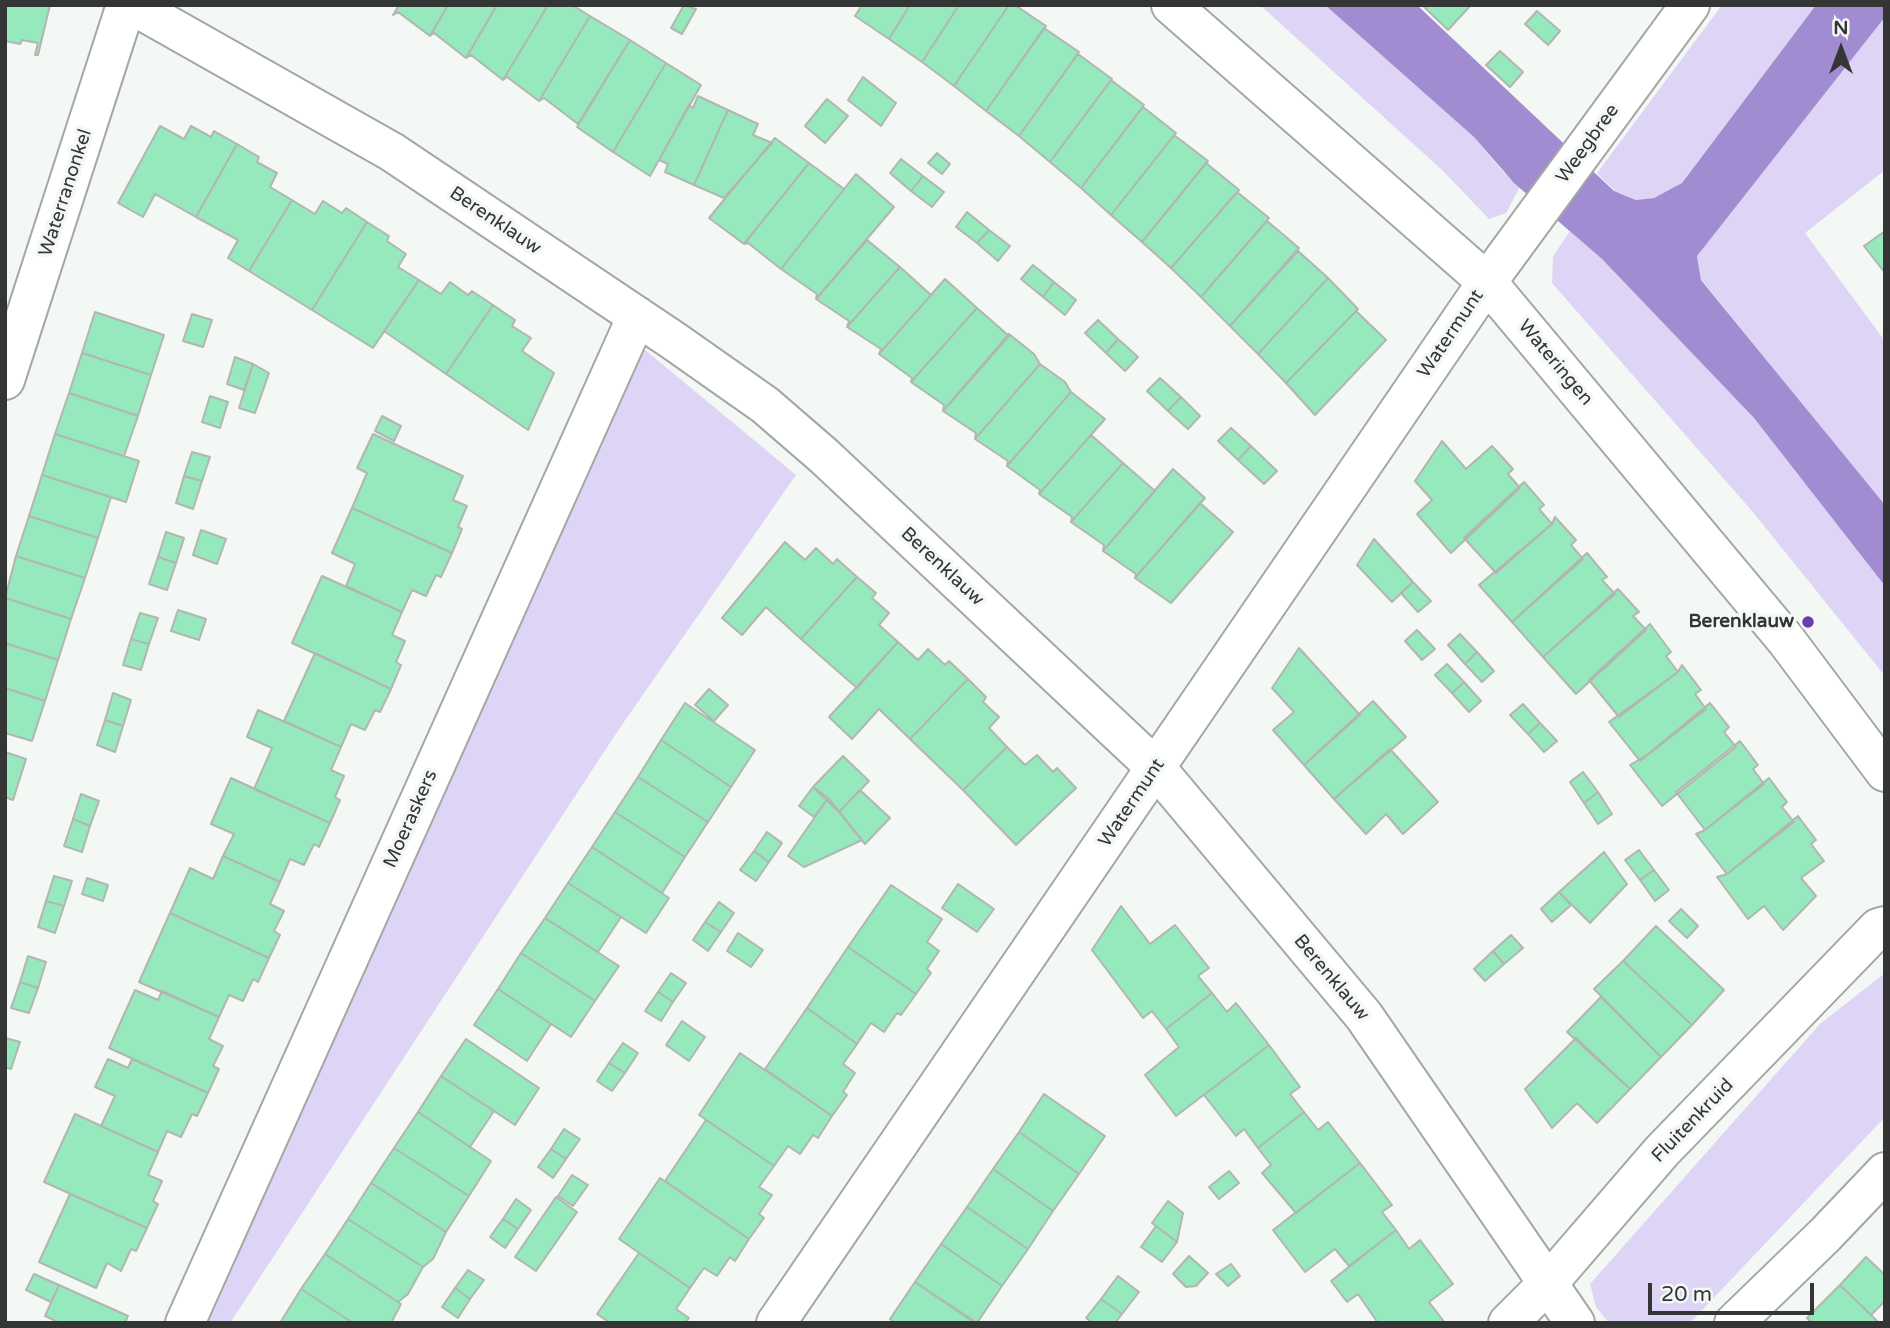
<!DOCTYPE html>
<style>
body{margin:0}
#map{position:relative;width:1890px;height:1328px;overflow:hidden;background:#f3f8f5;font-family:"Varela Round",sans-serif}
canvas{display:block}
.frame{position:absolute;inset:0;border:7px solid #343635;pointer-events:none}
.north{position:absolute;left:1806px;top:14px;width:70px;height:70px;-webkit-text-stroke:5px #f3f8f5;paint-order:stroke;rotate:0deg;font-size:19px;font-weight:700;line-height:28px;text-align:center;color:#343635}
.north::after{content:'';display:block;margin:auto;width:24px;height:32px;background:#343635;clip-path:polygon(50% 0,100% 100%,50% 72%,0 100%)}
.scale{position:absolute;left:1648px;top:1283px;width:166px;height:32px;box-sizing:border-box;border:4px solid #343635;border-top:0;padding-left:9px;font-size:21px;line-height:24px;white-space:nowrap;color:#343635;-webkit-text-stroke:5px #f3f8f5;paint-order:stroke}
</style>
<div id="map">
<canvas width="1890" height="1328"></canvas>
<div class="frame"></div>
<div class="north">N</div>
<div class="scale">20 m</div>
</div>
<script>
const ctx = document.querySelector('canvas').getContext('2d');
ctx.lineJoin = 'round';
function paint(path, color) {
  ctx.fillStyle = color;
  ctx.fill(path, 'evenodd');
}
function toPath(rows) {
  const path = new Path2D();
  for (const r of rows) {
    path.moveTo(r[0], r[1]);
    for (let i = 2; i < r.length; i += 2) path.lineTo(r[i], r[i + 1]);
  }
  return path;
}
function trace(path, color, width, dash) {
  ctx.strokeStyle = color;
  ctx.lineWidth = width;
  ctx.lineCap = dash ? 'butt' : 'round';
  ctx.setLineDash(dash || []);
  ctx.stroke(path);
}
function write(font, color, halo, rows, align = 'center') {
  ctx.font = font + ' "Varela Round",sans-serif';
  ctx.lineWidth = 7;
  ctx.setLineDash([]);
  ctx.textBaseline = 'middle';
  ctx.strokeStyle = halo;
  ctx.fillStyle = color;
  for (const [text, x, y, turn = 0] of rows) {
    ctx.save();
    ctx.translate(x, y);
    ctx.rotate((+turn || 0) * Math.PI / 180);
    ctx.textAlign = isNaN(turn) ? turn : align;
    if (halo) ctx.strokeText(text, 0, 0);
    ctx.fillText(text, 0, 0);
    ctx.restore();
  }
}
paint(toPath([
 [1260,5,1325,5,1474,137,1504,173,1520,187,1506,213,1489,219,1442,170],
 [1722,5,1816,5,1682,183,1654,198,1636,200,1615,191,1597,173],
 [1885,17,1885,170,1805,233,1885,341,1885,506,1701,279,1697,255],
 [1570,231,1602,259,1754,418,1885,586,1885,676,1752,511,1552,283,1553,256],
 [644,349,796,475,619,729,230,1323,193,1323,494,663],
 [1885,973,1885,1117,1690,1323,1609,1323,1596,1307,1590,1284,1820,1024]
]), '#ded4f6');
paint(toPath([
 [1325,5,1417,5,1614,191,1636,200,1654,198,1682,183,1816,5,1885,5,1885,17,1697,256,1701,280,1885,505,1885,586,1754,418,1602,259,1514,183,1474,137]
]), '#a18bd1');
const building = toPath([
 [5,5,50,5,38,55,35,55,38,43,22,40,20,44,5,41,5,5],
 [399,5,448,5,430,36,398,12,393,15,399,5],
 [448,5,497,5,466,58,434,33,430,36,448,5],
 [497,5,548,5,503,80,471,55,466,58,497,5],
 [548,5,572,5,590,16,539,101,507,77,503,80,548,5],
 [684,5,696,9,682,34,671,28,684,5],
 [862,5,910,5,889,39,855,16,862,5],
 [910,5,959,5,922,62,889,39,910,5],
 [959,5,1009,5,954,86,922,62,959,5],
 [1009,5,1015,5,1046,26,986,111,954,86,1009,5],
 [1422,5,1471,5,1448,30,1422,5],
 [1537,11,1560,31,1548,45,1525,24,1537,11],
 [590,16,630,40,578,124,544,98,539,101,590,16],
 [1044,28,1079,52,1019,136,986,111,1044,28],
 [630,40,666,63,613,152,577,127,630,40],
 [1500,51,1523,72,1510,87,1486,65,1500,51],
 [1078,54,1112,79,1050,162,1019,136,1078,54],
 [666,63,701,85,650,176,613,152,666,63],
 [863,77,896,103,881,126,848,100,863,77],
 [1111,80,1144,105,1081,188,1050,162,1111,80],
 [698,96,728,110,694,185,665,172,668,164,659,160,689,105,693,108,698,96],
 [827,99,848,116,825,143,805,126,827,99],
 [1143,107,1176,133,1111,215,1081,188,1143,107],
 [728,110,758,124,753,135,772,143,724,198,694,185,728,110],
 [160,126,184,139,191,126,211,137,214,131,237,144,196,217,155,194,143,217,118,203,160,126],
 [1174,135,1208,161,1142,242,1111,215,1174,135],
 [775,138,809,163,744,244,709,218,775,138],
 [237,144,259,157,257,162,277,173,270,187,292,200,249,271,228,258,238,240,196,217,237,144],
 [937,153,950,164,942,174,928,163,937,153],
 [901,159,923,176,911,191,890,173,901,159],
 [809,163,844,189,781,269,748,243,744,244,809,163],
 [1206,163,1239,190,1171,268,1142,242,1206,163],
 [856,174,894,207,816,299,817,294,781,269,856,174],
 [923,176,944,192,932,207,911,191,923,176],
 [1237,192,1269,218,1201,297,1171,268,1237,192],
 [292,200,315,214,323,201,342,213,346,208,367,222,312,310,249,271,292,200],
 [967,212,989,230,977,243,956,227,967,212],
 [1267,221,1299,248,1230,326,1201,297,1267,221],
 [367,222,389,236,387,241,406,254,398,267,419,280,373,348,312,310,367,222],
 [989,230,1010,246,998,261,977,243,989,230],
 [1885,231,1885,273,1864,246,1885,231],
 [867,240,900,267,847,327,849,321,816,299,867,240],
 [1298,251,1328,278,1258,354,1230,326,1298,251],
 [1033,265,1054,282,1043,297,1021,279,1033,265],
 [900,267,931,295,879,354,881,349,847,327,900,267],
 [1328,278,1358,309,1286,383,1258,354,1328,278],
 [945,279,977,308,911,382,912,378,879,354,945,279],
 [419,280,441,294,450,282,468,295,472,291,493,305,446,374,384,331,419,280],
 [1054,282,1076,300,1065,315,1043,297,1054,282],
 [493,305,515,320,512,326,531,338,522,351,554,373,528,430,446,374,493,305],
 [977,308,1009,336,943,411,944,405,911,382,977,308],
 [1358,309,1356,311,1386,340,1315,415,1286,383,1358,309],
 [95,312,164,335,151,375,82,353,95,312],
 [192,314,212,320,203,347,183,341,192,314],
 [1098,320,1118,339,1106,353,1085,333,1098,320],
 [1009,334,1034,354,1040,364,975,439,976,433,943,411,1009,334],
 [1118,339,1138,357,1125,371,1106,353,1118,339],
 [82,353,151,375,138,416,69,393,82,353],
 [235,357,253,364,244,390,227,384,235,357],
 [253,364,269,373,255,413,239,408,253,364],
 [1040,364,1065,382,1071,392,1007,466,1008,461,975,439,1040,364],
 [1160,378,1181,397,1168,411,1147,391,1160,378],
 [1071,392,1105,419,1039,494,1040,490,1007,466,1071,392],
 [69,393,138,416,124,456,55,434,69,393],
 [210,396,228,402,220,428,202,422,210,396],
 [1181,397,1200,416,1188,429,1168,411,1181,397],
 [382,416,401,426,394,441,375,431,382,416],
 [1231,428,1251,446,1238,460,1218,441,1231,428],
 [55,434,139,461,126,502,42,475,55,434],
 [373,434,463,476,453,500,467,506,458,527,462,529,452,553,352,508,367,473,357,468,373,434],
 [1091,435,1123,463,1071,522,1072,517,1039,494,1091,435],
 [1442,441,1466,469,1492,446,1513,469,1508,474,1520,488,1451,553,1417,514,1432,500,1415,481,1442,441],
 [1251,446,1277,471,1264,484,1238,460,1251,446],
 [192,452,210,457,202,481,184,476,192,452],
 [1123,463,1155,491,1103,551,1104,545,1071,522,1123,463],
 [1173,469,1205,498,1135,578,1136,574,1103,551,1173,469],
 [42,475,111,497,98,538,29,516,42,475],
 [184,476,202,481,193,509,176,503,184,476],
 [1524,482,1544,505,1539,509,1552,524,1496,573,1464,538,1524,482],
 [1200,503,1233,532,1171,603,1135,578,1200,503],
 [352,508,452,553,441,577,436,575,426,596,412,590,402,612,346,586,355,564,332,553,352,508],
 [29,516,98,538,85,578,16,556,29,516],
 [1555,517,1576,540,1571,545,1583,559,1512,622,1479,585,1552,524,1555,517],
 [201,530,226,539,217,564,193,555,201,530],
 [166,532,184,538,176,563,158,557,166,532],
 [1374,539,1413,582,1392,602,1357,565,1374,539],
 [785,542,805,560,816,548,833,564,837,559,857,577,801,639,766,607,742,635,722,618,785,542],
 [1587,553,1607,577,1602,580,1615,594,1543,657,1512,622,1587,553],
 [16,556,85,578,71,619,5,598,16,556],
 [158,557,176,563,167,590,149,584,158,557],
 [322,576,402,612,392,635,405,641,396,662,401,665,391,689,292,643,322,576],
 [857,577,876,593,872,598,889,613,879,625,898,642,857,688,801,639,857,577],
 [1413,582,1431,601,1418,612,1401,593,1413,582],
 [1618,589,1639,612,1633,616,1646,630,1576,694,1543,657,1618,589],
 [5,598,71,619,58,660,5,643,5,598],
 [178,610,206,619,199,640,171,631,178,610],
 [140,613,158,618,149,644,131,639,140,613],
 [1650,624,1671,652,1666,656,1678,672,1619,717,1589,680,1650,624],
 [1417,630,1435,649,1422,660,1405,641,1417,630],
 [1460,634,1477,652,1465,664,1448,645,1460,634],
 [131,639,149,644,141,670,123,665,131,639],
 [898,642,918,660,928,649,945,665,949,661,968,679,910,739,879,709,852,739,829,717,898,642],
 [5,643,58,660,45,701,5,688,5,643],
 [1299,648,1360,715,1304,765,1273,730,1294,712,1272,688,1299,648],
 [1477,652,1494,671,1482,682,1465,664,1477,652],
 [315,653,391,689,380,712,375,710,365,730,351,724,341,747,284,721,315,653],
 [1447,664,1464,682,1452,693,1435,675,1447,664],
 [1682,665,1701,690,1695,694,1706,709,1640,761,1609,722,1678,672,1682,665],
 [968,679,986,697,983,702,999,717,989,728,1007,747,963,790,910,739,968,679],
 [1464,682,1481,701,1469,712,1452,693,1464,682],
 [5,688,45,701,32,741,5,733,5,688],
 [709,689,728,705,714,721,695,705,709,689],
 [113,693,131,700,123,726,105,720,113,693],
 [1373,701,1406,737,1334,799,1304,765,1373,701],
 [685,703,755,750,731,787,661,740,685,703],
 [1710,703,1729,727,1724,732,1736,747,1662,806,1630,765,1647,755,1710,703],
 [1523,704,1540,723,1528,734,1510,715,1523,704],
 [258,710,341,747,331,770,344,776,335,797,340,800,330,823,254,789,272,748,247,737,258,710],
 [105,720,123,726,115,752,97,745,105,720],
 [1540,723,1557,741,1544,752,1528,734,1540,723],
 [661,740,731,787,708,822,638,777,661,740],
 [1740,741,1758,765,1753,769,1764,784,1705,830,1676,792,1740,741],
 [1007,747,1025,765,1037,755,1053,772,1057,768,1076,788,1016,845,963,790,1007,747],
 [1390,749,1438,802,1403,834,1386,814,1366,834,1334,799,1390,749],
 [5,752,26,759,13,800,5,797,5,752],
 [843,756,869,781,839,812,813,787,843,756],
 [1583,772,1598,792,1584,803,1570,782,1583,772],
 [638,777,708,822,685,857,615,812,638,777],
 [231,778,330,823,319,847,314,844,304,865,290,859,280,882,223,856,234,834,211,824,231,778],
 [1769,778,1787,802,1782,807,1794,822,1727,874,1696,834,1705,830,1769,778],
 [813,787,828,798,814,817,799,806,813,787],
 [860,790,890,818,865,844,839,812,860,790],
 [1598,792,1612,814,1598,824,1584,803,1598,792],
 [81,794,99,801,90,826,73,819,81,794],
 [828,798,862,840,804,867,788,856,828,798],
 [615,812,685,857,662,893,592,847,615,812],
 [1798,816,1816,840,1811,844,1824,861,1801,878,1816,896,1783,930,1764,906,1748,919,1717,877,1727,874,1798,816],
 [73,819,90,826,82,852,64,846,73,819],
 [767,832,782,843,769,862,754,851,767,832],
 [592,847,669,898,646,933,568,883,592,847],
 [1639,850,1654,870,1640,880,1625,860,1639,850],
 [754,851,769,862,756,881,740,870,754,851],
 [1604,852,1627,884,1590,923,1559,892,1604,852],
 [223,856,280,882,270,904,284,911,274,931,280,935,269,958,170,913,190,868,213,879,223,856],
 [1654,870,1669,890,1655,901,1640,880,1654,870],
 [54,876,72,881,64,906,46,901,54,876],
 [87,878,108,885,103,901,82,894,87,878],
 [568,883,621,917,598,952,545,918,568,883],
 [958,884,994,909,977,932,942,908,958,884],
 [891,885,942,919,927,942,939,951,927,969,931,973,916,994,848,947,891,885],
 [1559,892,1571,905,1552,922,1541,909,1559,892],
 [46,901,64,906,55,933,38,927,46,901],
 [719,902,734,913,721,932,705,922,719,902],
 [1121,906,1150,944,1175,925,1209,968,1198,976,1212,993,1166,1029,1152,1011,1143,1018,1092,950,1121,906],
 [1681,909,1698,926,1687,938,1669,921,1681,909],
 [170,913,269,958,258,982,253,979,243,1001,229,995,219,1017,139,982,170,913],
 [545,918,619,966,595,1001,521,953,545,918],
 [705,922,721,932,708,951,693,940,705,922],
 [1656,926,1724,990,1692,1025,1623,961,1656,926],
 [738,933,763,950,751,967,727,951,738,933],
 [1511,935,1523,948,1504,964,1493,951,1511,935],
 [848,947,916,994,901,1015,897,1013,884,1032,871,1023,857,1044,807,1008,848,947],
 [1493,951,1504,964,1485,981,1474,969,1493,951],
 [521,953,595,1001,571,1037,498,989,521,953],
 [28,956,46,962,38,988,20,982,28,956],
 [1623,961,1692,1025,1661,1057,1594,989,1623,961],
 [671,973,686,983,673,1002,658,992,671,973],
 [20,982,38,988,29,1013,11,1008,20,982],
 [498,989,551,1024,527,1061,474,1025,498,989],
 [135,990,158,1000,162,991,219,1017,209,1039,223,1046,213,1066,219,1069,208,1093,109,1048,135,990],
 [658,992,673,1002,661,1021,645,1011,658,992],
 [1212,993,1227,1012,1236,1003,1269,1045,1176,1116,1145,1075,1179,1047,1166,1029,1212,993],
 [1601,997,1661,1057,1630,1089,1567,1032,1601,997],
 [807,1008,857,1044,843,1064,855,1073,843,1092,847,1095,832,1116,765,1069,807,1008],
 [682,1021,705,1037,689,1061,666,1045,682,1021],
 [5,1038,20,1042,11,1069,5,1067,5,1038],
 [1576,1038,1630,1089,1597,1123,1577,1103,1552,1128,1525,1089,1576,1038],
 [466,1039,539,1088,515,1125,441,1076,466,1039],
 [623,1043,638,1053,625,1073,609,1063,623,1043],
 [1269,1045,1300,1087,1290,1094,1304,1112,1258,1148,1244,1129,1236,1136,1204,1095,1269,1045],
 [740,1053,832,1116,818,1138,813,1135,800,1154,788,1146,774,1166,699,1115,740,1053],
 [108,1059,128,1068,132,1059,208,1093,197,1116,192,1114,181,1137,167,1131,158,1152,101,1126,115,1096,95,1087,108,1059],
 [609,1063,625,1073,612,1091,597,1081,609,1063],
 [441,1076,494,1111,470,1147,418,1112,441,1076],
 [1044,1094,1105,1136,1079,1174,1019,1132,1044,1094],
 [418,1112,491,1161,469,1196,394,1148,418,1112],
 [1304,1112,1318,1130,1328,1122,1360,1163,1296,1213,1262,1173,1271,1165,1258,1148,1304,1112],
 [75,1114,158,1152,148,1175,162,1181,153,1201,158,1204,147,1228,44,1182,75,1114],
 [706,1120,774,1166,759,1187,772,1195,759,1214,764,1218,749,1239,665,1181,706,1120],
 [564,1129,580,1139,566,1159,551,1149,564,1129],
 [1019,1132,1079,1174,1053,1211,993,1169,1019,1132],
 [394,1148,469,1196,446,1232,371,1183,394,1148],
 [551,1149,566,1159,553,1178,538,1167,551,1149],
 [1360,1163,1392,1205,1382,1212,1396,1230,1349,1266,1335,1249,1305,1272,1273,1230,1360,1163],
 [993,1169,1053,1211,1028,1249,967,1207,993,1169],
 [1229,1171,1239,1183,1219,1199,1209,1187,1229,1171],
 [572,1175,588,1185,573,1206,558,1196,572,1175],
 [660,1178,749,1239,735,1261,730,1257,717,1276,704,1268,690,1288,619,1239,660,1178],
 [371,1183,446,1232,433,1259,423,1267,348,1219,371,1183],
 [70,1194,147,1228,136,1251,131,1249,121,1271,107,1263,96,1288,39,1262,70,1194],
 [556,1197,577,1212,536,1271,515,1257,556,1197],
 [516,1199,531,1210,518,1229,503,1219,516,1199],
 [1168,1201,1183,1213,1177,1242,1152,1223,1168,1201],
 [967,1207,1028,1249,1002,1286,941,1244,967,1207],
 [348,1219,423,1267,408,1294,398,1302,325,1254,348,1219],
 [503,1219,518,1229,505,1248,490,1237,503,1219],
 [1156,1226,1177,1242,1162,1262,1141,1247,1156,1226],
 [1396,1230,1409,1249,1420,1240,1453,1284,1429,1302,1445,1323,1378,1323,1358,1294,1347,1302,1331,1281,1396,1230],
 [941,1244,1002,1286,977,1323,915,1282,941,1244],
 [639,1253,690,1288,676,1309,689,1318,685,1323,610,1323,597,1314,639,1253],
 [325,1254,401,1304,391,1323,353,1323,301,1289,325,1254],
 [1189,1256,1208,1273,1196,1286,1186,1287,1173,1274,1189,1256],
 [1866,1257,1885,1275,1885,1301,1871,1315,1840,1285,1866,1257],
 [1231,1264,1240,1276,1228,1286,1216,1274,1231,1264],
 [468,1270,484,1280,470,1299,455,1288,468,1270],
 [34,1274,59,1285,51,1302,26,1290,34,1274],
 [1118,1276,1139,1292,1122,1314,1101,1299,1118,1276],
 [915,1282,975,1323,895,1323,890,1319,915,1282],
 [59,1285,128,1316,125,1323,60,1323,45,1316,59,1285],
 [1840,1285,1871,1315,1879,1323,1812,1323,1807,1318,1840,1285],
 [455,1288,470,1299,458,1318,442,1307,455,1288],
 [301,1289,353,1323,280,1323,301,1289],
 [1101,1299,1122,1314,1115,1323,1093,1323,1086,1318,1101,1299]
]);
paint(building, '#96e9bc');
trace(building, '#b1b6b3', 2);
const minor = toPath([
 [132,5,392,152,674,341,765,405,824,456,1156,768,1364,1016,1575,1323],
 [1171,5,1487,282,1786,640,1885,772],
 [5,380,126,5],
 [185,1323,637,316],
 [776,1323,1487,282,1690,5],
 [1508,1323,1549,1282,1662,1151,1878,928,1885,926],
 [1734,1323,1825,1235,1885,1172]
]);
trace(minor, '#a3a8a5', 42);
trace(minor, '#fff', 38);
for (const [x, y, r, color] of [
 [1808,622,7,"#6c3bb2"]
]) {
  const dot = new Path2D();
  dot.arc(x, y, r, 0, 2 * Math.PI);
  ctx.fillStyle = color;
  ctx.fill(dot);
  trace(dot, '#f3f8f5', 2.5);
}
write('19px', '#343635', '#f3f8f5', [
 ["Weegbree",1588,144,-54],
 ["Waterranonkel",66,193,-72],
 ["Berenklauw",495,221,34],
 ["Watermunt",1451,334,-56],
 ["Wateringen",1555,363,50],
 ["Berenklauw",942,567,43],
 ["Watermunt",1132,803,-56],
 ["Moeraskers",411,819,-66],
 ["Berenklauw",1331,978,50],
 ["Fluitenkruid",1693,1121,-46]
]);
write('bold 19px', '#343635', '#f3f8f5', [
 ["Berenklauw",1794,622]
], 'right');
</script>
